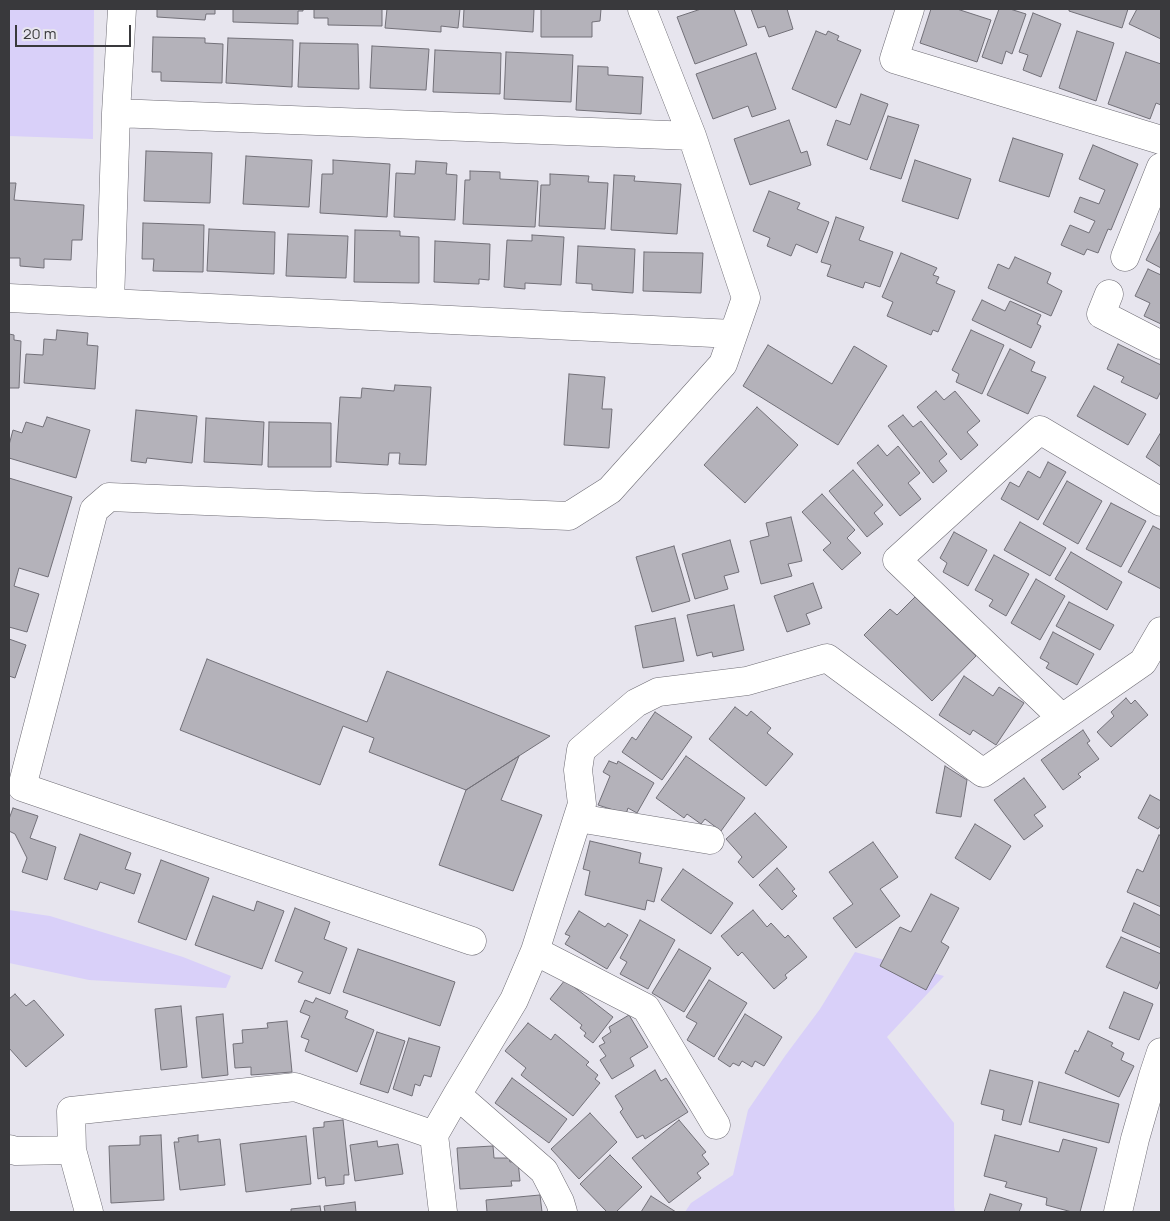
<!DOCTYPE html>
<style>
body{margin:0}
#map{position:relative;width:1170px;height:1221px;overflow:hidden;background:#e7e5ee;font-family:Manrope,sans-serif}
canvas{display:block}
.frame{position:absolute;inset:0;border:10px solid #39393c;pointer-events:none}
.scale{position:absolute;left:15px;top:25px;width:116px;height:22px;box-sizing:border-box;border:2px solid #39393c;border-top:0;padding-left:6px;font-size:15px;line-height:18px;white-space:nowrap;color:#39393c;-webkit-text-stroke:4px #e7e5ee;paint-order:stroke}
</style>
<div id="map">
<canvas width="1170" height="1221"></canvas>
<div class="frame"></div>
<div class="scale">20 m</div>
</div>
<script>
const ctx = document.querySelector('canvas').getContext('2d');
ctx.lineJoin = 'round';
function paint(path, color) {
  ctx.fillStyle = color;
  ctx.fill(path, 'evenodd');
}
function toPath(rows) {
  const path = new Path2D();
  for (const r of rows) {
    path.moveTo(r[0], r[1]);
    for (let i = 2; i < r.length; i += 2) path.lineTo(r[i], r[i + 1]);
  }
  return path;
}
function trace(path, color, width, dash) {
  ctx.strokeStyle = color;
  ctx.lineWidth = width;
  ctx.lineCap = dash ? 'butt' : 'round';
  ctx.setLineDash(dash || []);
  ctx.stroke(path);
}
paint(toPath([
 [9,9,94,9,93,139,9,136],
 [9,910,50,916,183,957,231,976,226,988,89,980,9,963],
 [855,952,944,976,887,1037,954,1123,954,1206,955,1212,685,1212,691,1203,733,1175,748,1110,785,1056,820,1009]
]), '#d9d0f9');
const building = toPath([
 [157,9,215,9,215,14,206,14,205,20,157,17,157,9],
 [233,9,303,9,303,11,298,11,298,24,233,22,233,9],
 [314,9,382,9,382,26,328,25,328,18,314,18,314,9],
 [387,9,460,9,458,28,441,26,441,32,385,28,387,9],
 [464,9,534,9,533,32,463,27,464,9],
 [541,9,601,9,600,21,592,22,592,37,541,37,541,9],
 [701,9,734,9,747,45,695,64,677,17,701,9],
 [751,9,787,9,793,29,769,37,765,26,758,28,751,9],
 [931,9,957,9,991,20,977,62,920,43,931,9],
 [999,9,1010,9,1026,14,1012,54,1006,51,1002,64,982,57,999,9],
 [1069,9,1128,9,1122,28,1069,11,1069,9],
 [1137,9,1161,9,1161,39,1129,24,1137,9],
 [1033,13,1061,24,1041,77,1023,70,1028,55,1019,52,1033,13],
 [816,31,826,35,828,31,839,36,837,40,861,50,836,108,792,89,816,31],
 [1077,31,1114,43,1096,101,1059,88,1077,31],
 [153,37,205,38,205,43,223,44,222,83,161,81,161,72,152,72,153,37],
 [228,38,293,40,292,87,226,83,228,38],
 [300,43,358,44,359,89,298,87,300,43],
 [372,46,429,49,426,90,370,88,372,46],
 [435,50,501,53,500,94,433,92,435,50],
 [506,52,573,55,571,102,504,99,506,52],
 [1126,52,1161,64,1161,105,1156,103,1150,119,1108,104,1126,52],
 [756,53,776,109,752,117,748,106,713,119,696,74,756,53],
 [578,66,608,67,608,75,643,77,641,114,576,110,578,66],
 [861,94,888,104,867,160,827,145,836,120,850,125,861,94],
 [888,116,919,125,901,179,870,169,888,116],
 [789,120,801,153,807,151,811,165,750,185,734,139,789,120],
 [1013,138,1063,154,1049,197,999,181,1013,138],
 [1093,145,1138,164,1111,230,1108,229,1098,253,1087,249,1084,255,1061,245,1070,225,1089,233,1095,221,1074,212,1080,197,1099,204,1105,190,1079,179,1093,145],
 [146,151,212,153,210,203,144,201,146,151],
 [246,156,312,160,309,207,243,204,246,156],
 [333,160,390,164,387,217,320,213,322,174,333,174,333,160],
 [915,160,971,179,958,219,902,201,915,160],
 [416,161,447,163,446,174,457,175,455,220,394,217,396,173,415,174,416,161],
 [470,171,500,172,500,179,538,181,535,227,463,224,465,180,470,180,470,171],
 [550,174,589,176,588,182,608,183,605,229,539,226,541,185,550,185,550,174],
 [614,175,635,176,634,181,681,184,677,234,611,230,614,175],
 [9,183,16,183,14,200,84,205,82,240,72,240,71,260,44,259,44,268,20,266,20,258,9,258,9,183],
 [769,191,800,203,797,209,829,222,817,253,796,244,791,256,767,246,770,238,753,231,769,191],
 [836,217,864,227,859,240,893,252,880,287,865,282,863,288,827,276,831,265,821,262,836,217],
 [143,223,204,225,203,272,153,271,154,259,142,259,143,223],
 [209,229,275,232,274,274,207,271,209,229],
 [355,230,400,231,400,236,419,237,419,283,354,282,355,230],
 [1161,230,1161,268,1146,260,1161,230],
 [288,234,348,236,346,278,286,276,288,234],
 [532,235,564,237,561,285,525,283,525,289,504,287,507,240,532,241,532,235],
 [435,241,490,244,489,280,479,279,479,284,434,282,435,241],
 [578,246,635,249,633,293,592,290,592,284,576,283,578,246],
 [644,252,703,253,701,293,643,291,644,252],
 [901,253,937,268,933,275,939,277,936,283,955,291,938,332,933,330,931,335,887,316,893,302,882,297,901,253],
 [1015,257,1051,273,1047,283,1062,291,1051,316,988,288,998,264,1009,269,1015,257],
 [1148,269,1161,275,1161,324,1144,316,1150,303,1135,296,1148,269],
 [982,300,1005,311,1010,301,1041,315,1037,324,1041,326,1031,348,972,320,982,300],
 [57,330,88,333,87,345,98,346,95,389,24,383,26,354,43,355,44,339,56,340,57,330],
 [971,330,1004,345,982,394,956,382,959,374,952,370,971,330],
 [9,334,14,335,14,340,21,341,19,388,9,388,9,334],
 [1118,344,1161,365,1161,391,1157,399,1121,382,1124,377,1107,369,1118,344],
 [768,345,832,384,854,346,887,366,838,445,743,386,768,345],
 [1010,349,1035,362,1031,371,1046,377,1028,414,987,395,1010,349],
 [569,374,605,377,602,409,612,409,609,448,564,445,569,374],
 [395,385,431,387,426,465,399,464,400,453,389,453,388,465,336,462,340,397,361,398,362,388,394,391,395,385],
 [1094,386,1146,414,1128,445,1077,416,1094,386],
 [936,391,944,400,955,391,980,421,967,432,978,445,961,460,917,407,936,391],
 [757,407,798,445,745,503,704,465,757,407],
 [136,410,197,416,192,463,147,458,146,463,131,461,136,410],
 [903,415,913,427,921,421,947,454,939,461,947,471,933,483,888,426,903,415],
 [47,417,90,430,76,478,9,458,9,445,13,430,22,433,26,422,43,427,47,417],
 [206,418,264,422,262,465,204,462,206,418],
 [269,422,331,423,331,467,268,467,269,422],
 [1161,432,1161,467,1146,457,1161,432],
 [878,445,887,456,898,446,920,473,908,483,921,499,900,516,857,463,878,445],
 [1048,462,1066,472,1038,520,1001,499,1010,482,1019,487,1028,471,1040,478,1048,462],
 [853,470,883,505,874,513,883,524,867,537,829,491,853,470],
 [9,478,72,497,48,577,19,568,14,586,39,594,27,632,9,627,9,478],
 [1067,481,1102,501,1078,544,1043,524,1067,481],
 [822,494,855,530,847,538,861,553,842,570,823,550,831,543,802,512,822,494],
 [1111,503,1146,521,1121,567,1086,549,1111,503],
 [791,517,802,561,788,564,792,576,761,584,750,541,769,536,766,523,791,517],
 [1020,522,1066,548,1050,576,1004,550,1020,522],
 [1153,526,1161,530,1161,589,1128,572,1153,526],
 [954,532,987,550,968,586,943,572,947,563,940,558,954,532],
 [730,540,739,572,724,576,728,589,695,599,682,554,730,540],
 [674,546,690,601,652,612,636,557,674,546],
 [1071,552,1122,582,1107,610,1055,579,1071,552],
 [994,555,1029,574,1006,616,989,606,993,600,975,590,994,555],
 [1036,579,1065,596,1040,640,1011,623,1036,579],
 [813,583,822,608,806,614,810,624,787,632,774,596,813,583],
 [915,597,976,656,932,701,864,635,890,609,897,615,915,597],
 [1069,602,1114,625,1100,650,1056,626,1069,602],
 [734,605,744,650,713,657,712,652,697,656,687,615,734,605],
 [675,618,684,661,643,668,635,626,675,618],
 [1053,632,1094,654,1077,685,1046,668,1049,663,1040,658,1053,632],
 [9,639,26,645,15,678,9,676,9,639],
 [207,659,367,722,387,671,550,736,466,790,369,752,374,738,343,726,320,785,180,730,207,659],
 [964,676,993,696,999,687,1024,703,996,745,973,730,970,735,939,715,964,676],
 [1126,698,1131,704,1135,700,1148,715,1111,747,1097,732,1114,716,1111,712,1126,698],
 [735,707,747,716,751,711,771,728,767,733,793,754,766,786,709,739,735,707],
 [655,712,692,737,662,780,622,752,632,737,636,740,655,712],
 [1083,730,1090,741,1087,743,1099,759,1078,774,1081,777,1063,790,1041,760,1083,730],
 [519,756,501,800,542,815,513,891,439,865,466,790,519,756],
 [686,756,745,798,721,831,705,819,701,824,687,814,684,818,656,798,686,756],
 [609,761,617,764,618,761,654,783,637,813,628,808,626,814,598,805,610,776,603,772,609,761],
 [945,766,967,780,961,817,936,813,945,766],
 [1024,778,1046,807,1034,815,1043,826,1024,840,994,800,1024,778],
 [1150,795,1161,801,1161,825,1158,829,1138,818,1150,795],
 [13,808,38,816,30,838,56,847,47,880,22,872,27,858,15,834,9,831,9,819,13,808],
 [755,813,787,847,753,878,738,862,742,857,726,839,755,813],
 [975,824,1011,846,990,880,955,858,975,824],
 [80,834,131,853,125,869,141,874,134,894,100,882,97,890,64,879,80,834],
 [1159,835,1161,836,1161,907,1127,892,1137,869,1143,872,1159,835],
 [590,841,641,853,639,863,662,868,654,902,647,900,645,910,585,895,590,871,583,869,590,841],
 [873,842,898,877,880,889,900,916,856,948,833,918,853,904,829,872,873,842],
 [161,860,209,878,186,940,138,922,161,860],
 [777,868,795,889,792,891,797,896,782,910,759,885,777,868],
 [683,869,733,903,711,934,661,900,683,869],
 [931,894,959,908,941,942,949,947,926,990,880,966,900,927,911,932,931,894],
 [213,896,254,911,257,901,284,911,262,969,195,945,213,896],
 [1134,903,1161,916,1161,948,1122,931,1134,903],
 [295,908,330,922,324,939,347,948,330,994,298,982,303,972,275,961,295,908],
 [753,910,767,927,771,923,785,938,788,935,807,957,785,975,787,978,774,989,742,952,738,956,721,936,753,910],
 [579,911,605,927,608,923,628,935,607,969,565,944,570,936,565,934,579,911],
 [640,920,675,940,648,989,620,974,627,962,620,958,640,920],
 [1121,937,1161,954,1161,979,1157,989,1106,967,1121,937],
 [358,949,455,982,440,1026,343,992,358,949],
 [679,949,711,968,684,1012,652,993,679,949],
 [565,980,613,1017,593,1043,584,1036,586,1033,580,1028,582,1025,550,999,565,980],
 [709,980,747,1003,714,1057,687,1040,697,1023,686,1017,709,980],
 [1124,992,1153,1004,1139,1040,1109,1028,1124,992],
 [15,994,26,1006,34,1000,64,1035,26,1067,9,1048,9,999,15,994],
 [316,998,348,1011,345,1018,374,1030,357,1072,305,1051,309,1040,301,1037,310,1016,300,1012,305,1000,313,1003,316,998],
 [181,1006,187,1067,161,1070,155,1009,181,1006],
 [223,1014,228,1075,202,1078,196,1017,223,1014],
 [745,1014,782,1037,764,1066,755,1061,752,1067,742,1061,739,1066,733,1063,730,1067,718,1059,745,1014],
 [629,1015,648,1047,630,1058,634,1066,612,1079,600,1060,606,1056,599,1046,605,1043,602,1038,611,1032,609,1027,629,1015],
 [287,1021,292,1072,251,1075,251,1067,235,1068,233,1044,243,1043,242,1030,268,1028,267,1023,287,1021],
 [528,1023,551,1040,555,1034,589,1062,586,1065,598,1075,595,1079,600,1083,573,1116,521,1075,526,1068,505,1051,528,1023],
 [1088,1031,1113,1043,1111,1046,1124,1053,1121,1060,1134,1066,1119,1097,1065,1073,1075,1050,1078,1052,1088,1031],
 [377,1032,405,1041,388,1093,360,1084,377,1032],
 [409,1038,440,1047,431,1077,424,1075,420,1086,415,1084,412,1096,393,1089,409,1038],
 [655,1070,661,1081,666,1078,688,1112,645,1139,643,1135,637,1138,620,1112,623,1109,615,1096,655,1070],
 [990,1070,1033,1081,1021,1125,1002,1120,1004,1110,981,1104,990,1070],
 [512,1078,567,1119,549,1143,495,1103,512,1078],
 [1039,1082,1119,1104,1109,1143,1029,1122,1039,1082],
 [590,1113,617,1142,579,1179,551,1149,590,1113],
 [343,1120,349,1175,344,1175,344,1184,326,1186,325,1177,318,1179,313,1128,324,1127,324,1122,343,1120],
 [679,1120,706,1152,702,1155,709,1164,697,1173,701,1178,669,1203,632,1158,679,1120],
 [161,1135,164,1200,111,1203,109,1146,140,1145,140,1136,161,1135],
 [198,1135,198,1142,220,1139,225,1185,180,1190,174,1142,179,1142,178,1138,198,1135],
 [995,1135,1059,1152,1063,1139,1097,1148,1080,1212,1072,1212,1046,1205,1047,1198,1005,1187,1007,1182,984,1176,995,1135],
 [306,1136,311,1184,246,1192,240,1144,306,1136],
 [377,1141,378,1147,398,1144,403,1174,355,1181,350,1145,377,1141],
 [493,1146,494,1158,509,1158,510,1162,518,1161,520,1181,511,1181,512,1186,460,1189,457,1148,493,1146],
 [610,1155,642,1187,616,1212,607,1212,580,1184,610,1155],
 [990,1194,1022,1204,1019,1212,984,1212,990,1194],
 [540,1195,542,1212,487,1212,486,1200,540,1195],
 [651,1196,676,1212,641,1212,651,1196],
 [355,1202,356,1212,325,1212,324,1206,355,1202],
 [320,1206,321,1212,291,1212,291,1209,320,1206]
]);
paint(building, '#b4b2ba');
trace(building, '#727078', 1);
const minor = toPath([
 [910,9,894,59,1161,140],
 [116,113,692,136],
 [1125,257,1161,167],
 [1109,294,1101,314,1161,345],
 [9,298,733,334],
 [110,303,116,113,122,9],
 [1062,718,897,560,1040,430,1161,502],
 [578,818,710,840],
 [472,941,22,787,94,510,109,497,569,516,610,490,723,364,746,298,692,136,642,9],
 [535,951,646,1008,716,1125],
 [457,1095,544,1171,560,1202,563,1212],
 [9,1149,16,1151,72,1150],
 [89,1212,72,1150,71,1111,295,1087,434,1135],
 [443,1212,434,1135,457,1095,514,1000,535,951,582,804,578,770,581,750,636,703,658,692,747,681,827,658,983,773,1143,662,1161,631],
 [1118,1212,1135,1139,1153,1076,1161,1052]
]);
trace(minor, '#6e6c74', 29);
trace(minor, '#fff', 28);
</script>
